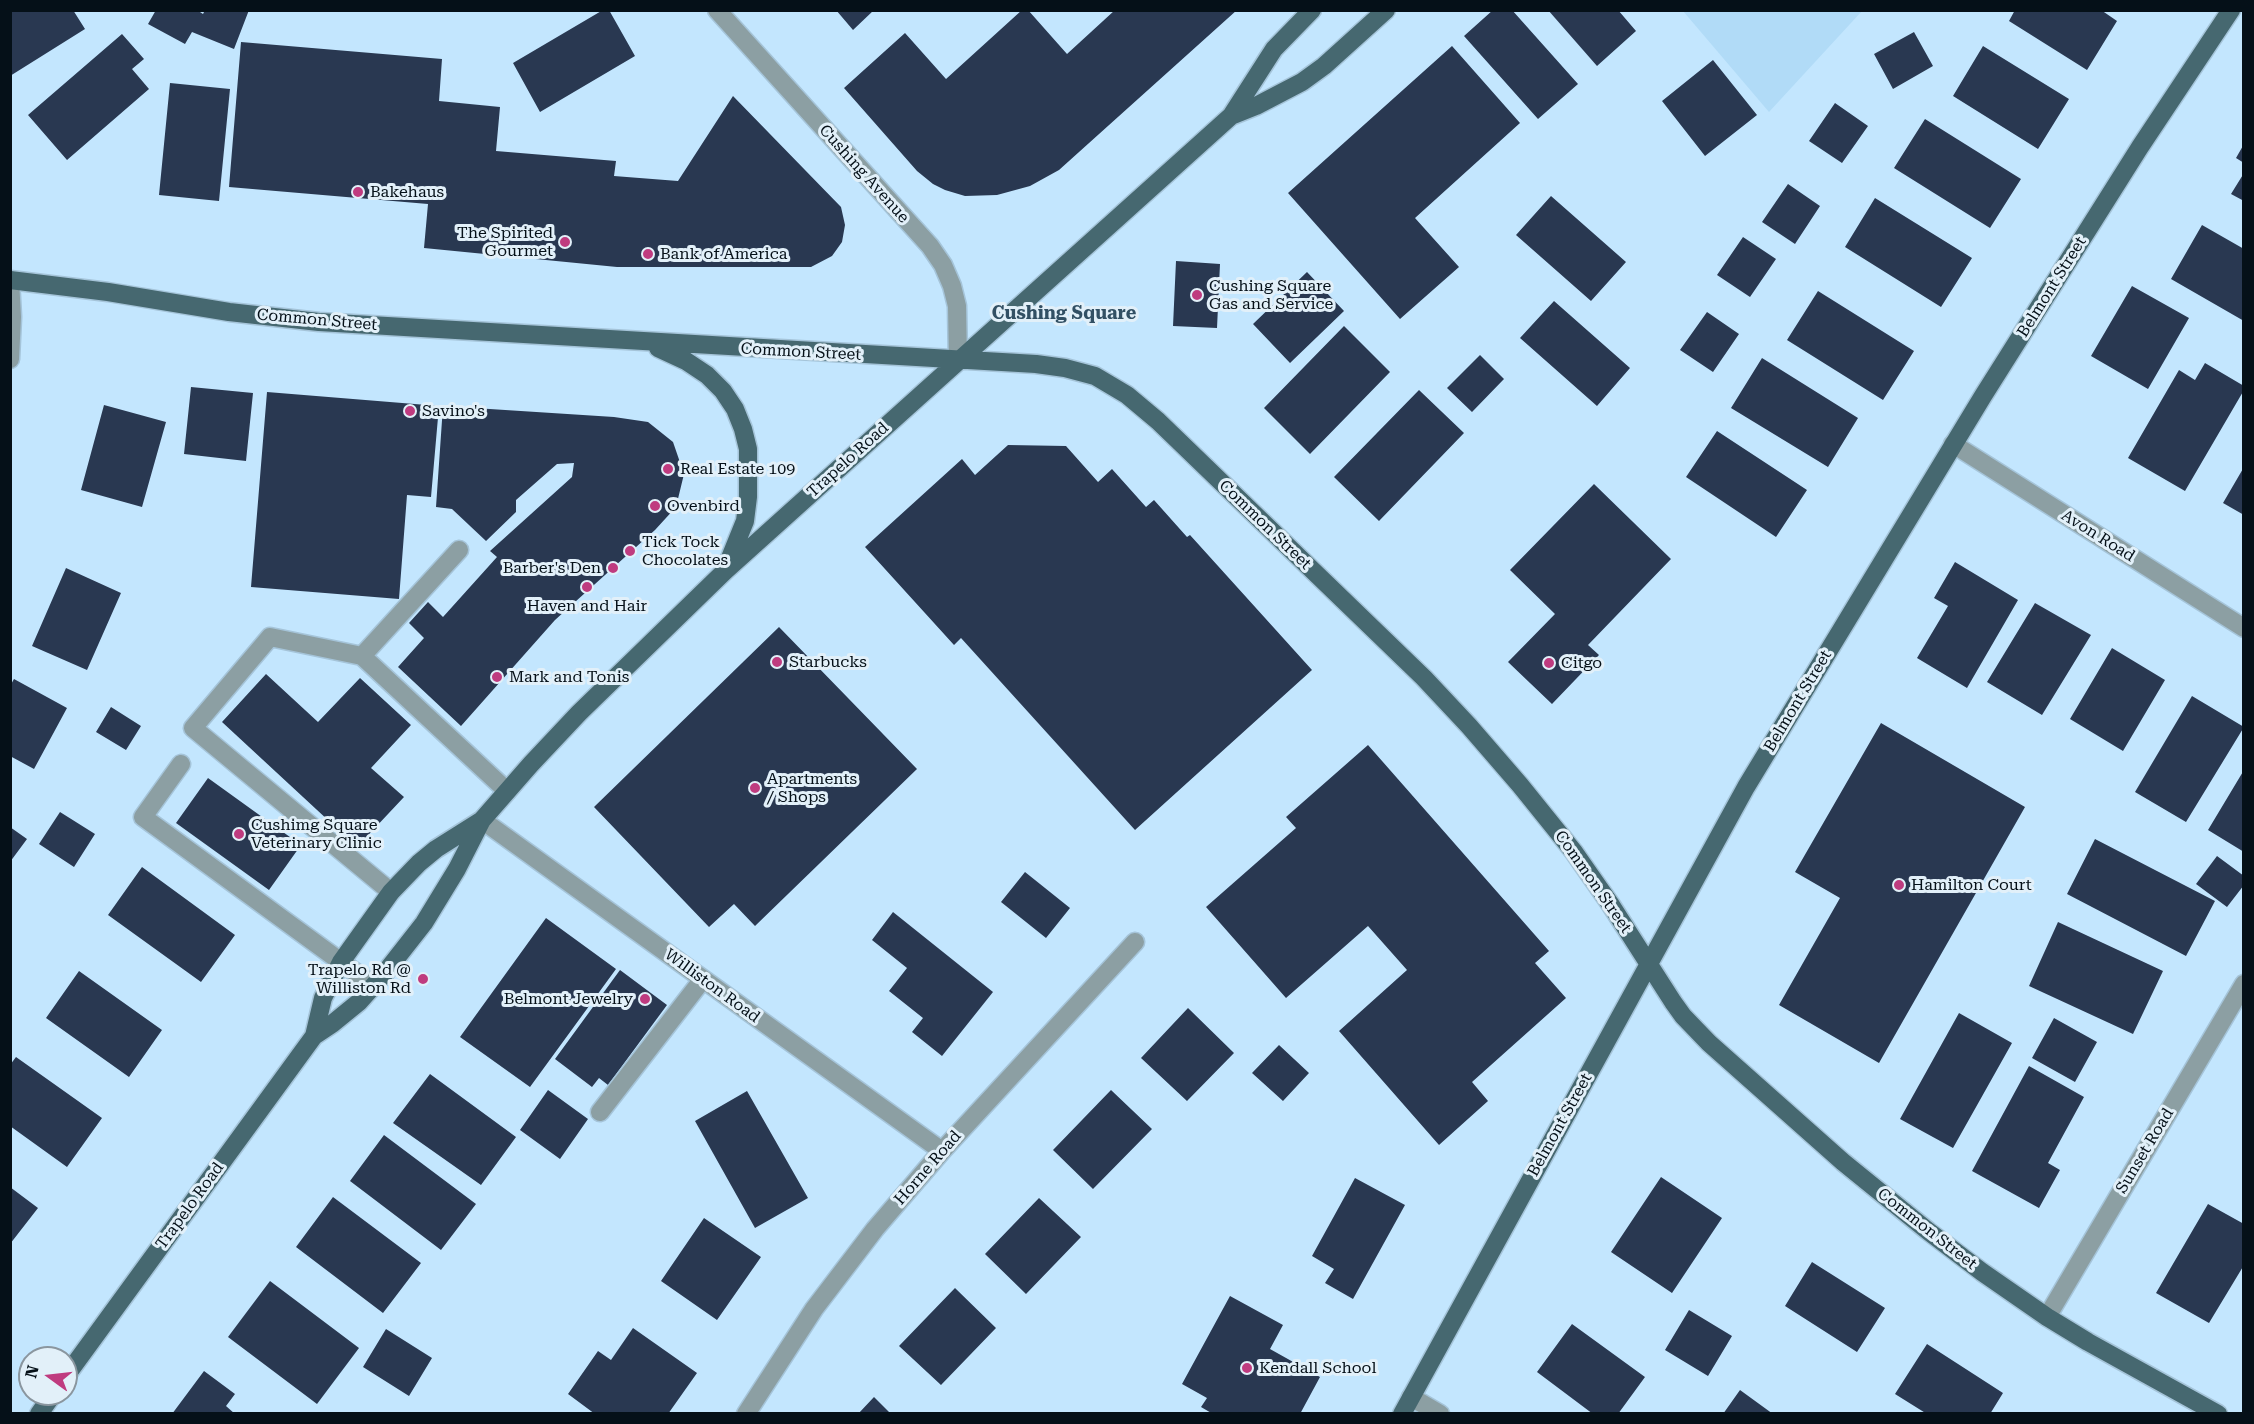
<!DOCTYPE html>
<style>
body{margin:0}
#map{position:relative;width:2254px;height:1424px;overflow:hidden;background:#c3e6fe;font-family:"Roboto Serif",serif}
canvas{display:block}
.frame{position:absolute;inset:0;border:12px solid #051018;pointer-events:none}
.north{position:absolute;left:18px;top:1346px;width:60px;height:60px;box-sizing:border-box;background:#e2f0f9;border:2px solid #8a969f;border-radius:50%;rotate:285deg;font-size:16px;font-weight:700;line-height:24px;text-align:center;color:#051018}
.north::after{content:'';display:block;margin:auto;width:21px;height:27px;background:#bf3b7f;clip-path:polygon(50% 0,100% 100%,50% 72%,0 100%)}
</style>
<div id="map">
<canvas width="2254" height="1424"></canvas>
<div class="frame"></div>
<div class="north">N</div>
</div>
<script>
const ctx = document.querySelector('canvas').getContext('2d');
ctx.lineJoin = 'round';
function paint(path, color) {
  ctx.fillStyle = color;
  ctx.fill(path, 'evenodd');
}
function toPath(rows) {
  const path = new Path2D();
  for (const r of rows) {
    path.moveTo(r[0], r[1]);
    for (let i = 2; i < r.length; i += 2) path.lineTo(r[i], r[i + 1]);
  }
  return path;
}
function trace(path, color, width, dash) {
  ctx.strokeStyle = color;
  ctx.lineWidth = width;
  ctx.lineCap = dash ? 'butt' : 'round';
  ctx.setLineDash(dash || []);
  ctx.stroke(path);
}
function write(font, color, halo, rows, align = 'center') {
  ctx.font = font + ' "Roboto Serif",serif';
  ctx.lineWidth = 6;
  ctx.setLineDash([]);
  ctx.textBaseline = 'middle';
  ctx.strokeStyle = halo;
  ctx.fillStyle = color;
  for (const [text, x, y, turn = 0] of rows) {
    ctx.save();
    ctx.translate(x, y);
    ctx.rotate((+turn || 0) * Math.PI / 180);
    ctx.textAlign = isNaN(turn) ? turn : align;
    if (halo) ctx.strokeText(text, 0, 0);
    ctx.fillText(text, 0, 0);
    ctx.restore();
  }
}
paint(toPath([
 [1683,11,1862,11,1769,112]
]), '#b1dbf7');
paint(toPath([
 [10,10,73,10,85,29,10,76],
 [156,10,197,10,203,14,205,10,249,10,234,49,192,32,185,44,148,24],
 [603,10,609,10,635,56,540,112,513,63],
 [836,10,874,10,853,30],
 [1022,10,1028,10,1067,54,1115,10,1237,10,1059,170,1030,186,997,195,965,196,945,190,933,184,917,171,844,88,905,33,946,79],
 [1493,10,1512,10,1578,84,1538,119,1464,36],
 [1548,10,1618,10,1636,31,1597,66],
 [2015,10,2101,10,2117,21,2087,70,2009,21],
 [1914,32,1933,66,1893,89,1874,54],
 [122,34,144,59,132,69,149,89,67,160,28,115],
 [241,42,442,59,439,101,500,107,496,151,616,161,614,176,678,181,733,96,841,207,845,225,842,242,832,256,811,267,617,267,424,248,428,204,229,187],
 [1452,46,1520,123,1415,218,1459,267,1400,319,1288,193],
 [1983,46,2069,99,2038,149,1953,96],
 [1713,60,1757,115,1705,156,1662,101],
 [170,83,230,89,219,201,159,195],
 [1835,103,1868,126,1842,163,1809,141],
 [1925,119,2021,179,1990,228,1894,168],
 [2244,144,2244,163,2236,158],
 [2244,173,2244,201,2231,194],
 [1788,184,1820,206,1795,244,1762,222],
 [1551,196,1626,262,1591,301,1516,235],
 [1875,198,1972,258,1941,307,1845,247],
 [2202,225,2244,249,2244,321,2171,279],
 [1743,237,1776,259,1750,297,1717,275],
 [1176,261,1220,264,1217,328,1173,326],
 [1307,272,1344,311,1290,363,1253,324],
 [2132,286,2189,318,2148,389,2091,356],
 [1818,291,1914,351,1883,400,1787,340],
 [1554,301,1630,368,1597,406,1520,338],
 [1707,312,1739,334,1713,372,1680,350],
 [1344,326,1390,372,1310,454,1264,408],
 [1480,355,1504,379,1472,412,1447,388],
 [1762,358,1858,418,1828,467,1731,408],
 [2205,363,2244,386,2244,390,2185,491,2128,458,2179,370,2195,380],
 [191,387,253,393,246,461,184,454],
 [1419,390,1464,433,1379,521,1334,477],
 [267,392,439,406,431,497,407,495,399,599,251,587],
 [104,405,166,422,142,507,81,490],
 [443,406,614,417,648,422,673,442,684,474,676,507,655,530,555,620,461,726,398,667,424,638,409,623,428,602,443,617,497,557,490,551,572,477,574,463,557,464,516,500,516,512,486,541,452,509,436,507],
 [1717,431,1807,490,1776,537,1686,477],
 [1008,445,1066,446,1098,482,1112,469,1146,507,1154,500,1187,537,1190,535,1312,670,1135,830,961,638,954,645,865,547,962,459,975,475],
 [2244,467,2244,515,2223,503],
 [1594,484,1671,559,1588,645,1599,655,1552,704,1508,662,1555,614,1510,570],
 [1955,562,2018,600,1967,688,1917,658,1948,606,1934,598],
 [66,568,121,593,87,670,32,646],
 [2035,603,2091,635,2042,715,1987,682],
 [779,627,917,769,755,926,734,904,709,927,594,807],
 [2112,648,2165,680,2123,751,2070,719],
 [266,674,318,722,360,678,411,725,371,768,404,797,357,847,222,722],
 [14,679,67,708,34,769,10,756,10,686],
 [2192,696,2244,727,2186,822,2135,792],
 [111,707,141,726,126,750,96,732],
 [1881,723,2025,807,1879,1063,1779,1005,1840,898,1795,872],
 [1368,745,1549,951,1535,963,1566,998,1472,1082,1488,1101,1439,1145,1339,1031,1407,970,1368,926,1286,998,1206,907,1296,828,1286,817],
 [2244,770,2244,852,2208,830],
 [208,778,301,845,269,890,176,823],
 [60,812,95,834,74,867,39,844],
 [10,827,27,839,10,862],
 [2095,839,2215,901,2186,956,2067,894],
 [2217,856,2244,876,2244,885,2227,907,2196,884],
 [142,867,235,935,201,982,108,915],
 [1025,872,1070,908,1046,938,1001,902],
 [893,912,993,992,942,1056,912,1032,923,1018,889,991,907,968,872,940],
 [546,918,616,969,530,1087,460,1037],
 [2058,922,2163,971,2133,1034,2029,986],
 [620,970,667,1005,608,1085,599,1078,592,1087,555,1059],
 [79,971,162,1030,129,1077,46,1018],
 [1188,1008,1234,1053,1187,1101,1141,1058],
 [1959,1013,2012,1043,1953,1148,1900,1119],
 [2054,1018,2097,1042,2075,1082,2032,1058],
 [1279,1045,1309,1073,1283,1101,1252,1073],
 [16,1057,102,1118,67,1167,10,1126,10,1065],
 [2029,1066,2084,1097,2048,1163,2060,1170,2039,1208,1972,1171],
 [430,1074,516,1137,481,1185,393,1123],
 [548,1090,588,1119,560,1159,520,1130],
 [1111,1090,1152,1129,1093,1189,1053,1150],
 [747,1091,808,1198,755,1228,695,1121],
 [384,1135,476,1204,441,1250,350,1181],
 [1661,1177,1722,1218,1672,1293,1611,1252],
 [1355,1178,1405,1205,1353,1299,1325,1283,1334,1269,1312,1256],
 [10,1187,38,1208,10,1244],
 [333,1197,421,1263,383,1313,296,1247],
 [1039,1198,1081,1237,1026,1294,985,1254],
 [2208,1204,2244,1224,2244,1265,2209,1323,2156,1293],
 [704,1218,761,1257,717,1320,661,1281],
 [1812,1262,1885,1308,1857,1352,1785,1306],
 [270,1281,359,1348,317,1404,228,1337],
 [955,1288,996,1328,941,1385,899,1346],
 [1230,1296,1283,1325,1270,1349,1320,1377,1300,1414,1213,1414,1201,1407,1207,1398,1182,1384],
 [1689,1310,1732,1336,1708,1376,1665,1350],
 [1572,1324,1645,1377,1618,1414,1593,1414,1537,1372],
 [633,1328,697,1373,668,1414,595,1414,568,1394,598,1351,611,1360],
 [386,1329,432,1358,409,1396,363,1367],
 [1927,1344,2003,1393,1990,1414,1927,1414,1895,1394],
 [204,1371,235,1394,226,1406,235,1414,172,1414],
 [1740,1390,1773,1414,1723,1414],
 [874,1397,891,1414,858,1414]
]), '#293851');
const minor = toPath([
 [717,10,930,246,943,265,952,286,957,306,958,361],
 [10,280,12,317,10,359],
 [1953,444,2244,628],
 [362,656,459,550],
 [181,764,143,817,374,986],
 [482,820,942,1151],
 [391,892,193,728,270,637,362,656,507,791],
 [600,1112,703,979],
 [2047,1317,2244,984],
 [1411,1397,1440,1414],
 [746,1414,814,1309,875,1229,942,1151,1135,942]
]);
const major = toPath([
 [1231,116,1256,106,1302,82,1324,66,1386,10],
 [10,280,108,292,229,312,319,322,1036,364,1065,368,1095,376,1127,395,1158,421,1424,678,1469,726,1520,785,1574,852,1611,905,1673,1002,1683,1016,1709,1043,1843,1162,1928,1231,1982,1272,2047,1317,2088,1342,2218,1414],
 [658,348,686,361,707,375,723,391,735,409,743,429,748,449,748,497,745,521,728,563],
 [314,1036,323,998,341,962,391,892,419,863,436,849,482,820],
 [66,1376,314,1036,332,1024,359,1002,384,974,424,923,457,869,482,820,531,764,579,713,725,571,1231,116,1274,49,1312,10],
 [39,1414,53,1394],
 [1402,1414,1746,787,1983,396,2140,147,2231,10]
]);
trace(minor, '#a5c4d9', 21);
trace(major, '#a5c4d9', 21);
trace(minor, '#8c9fa3', 18);
trace(major, '#466870', 18);
for (const [x, y, r, color] of [
 [358,192,6,"#bf3b7f"],
 [565,242,6,"#bf3b7f"],
 [648,254,6,"#bf3b7f"],
 [1197,295,6,"#bf3b7f"],
 [410,411,6,"#bf3b7f"],
 [668,469,6,"#bf3b7f"],
 [655,506,6,"#bf3b7f"],
 [630,551,6,"#bf3b7f"],
 [613,568,6,"#bf3b7f"],
 [587,587,6,"#bf3b7f"],
 [777,662,6,"#bf3b7f"],
 [1549,663,6,"#bf3b7f"],
 [497,677,6,"#bf3b7f"],
 [755,788,6,"#bf3b7f"],
 [239,834,6,"#bf3b7f"],
 [1899,885,6,"#bf3b7f"],
 [423,979,6,"#bf3b7f"],
 [645,999,6,"#bf3b7f"],
 [1247,1368,6,"#bf3b7f"]
]) {
  const dot = new Path2D();
  dot.arc(x, y, r, 0, 2 * Math.PI);
  ctx.fillStyle = color;
  ctx.fill(dot);
  trace(dot, '#e2f0f9', 2);
}
write('16px', '#051018', '#e2f0f9', [
 ["Cushing Avenue",864,174,48],
 ["Belmont Street",2052,287,-58],
 ["Common Street",317,320,5],
 ["Common Street",801,352,3],
 ["Trapelo Road",848,460,-42],
 ["Common Street",1265,525,44],
 ["Avon Road",2098,536,32],
 ["Belmont Street",1798,701,-59],
 ["Common Street",1593,882,55],
 ["Williston Road",712,986,36],
 ["Belmont Street",1560,1125,-61],
 ["Sunset Road",2145,1151,-59],
 ["Horne Road",928,1168,-49],
 ["Trapelo Road",190,1206,-54],
 ["Common Street",1927,1229,38]
]);
write('16px', '#051018', '#e2f0f9', [
 ["Bakehaus",370,192],
 ["The Spirited",553,233,"right"],
 ["Gourmet",553,251,"right"],
 ["Bank of America",660,254],
 ["Cushing Square",1209,286],
 ["Gas and Service",1209,304],
 ["Savino's",422,411],
 ["Real Estate 109",680,469],
 ["Ovenbird",667,506],
 ["Tick Tock",642,542],
 ["Chocolates",642,560],
 ["Barber's Den",601,568,"right"],
 ["Haven and Hair",587,606,"center"],
 ["Starbucks",789,662],
 ["Citgo",1561,663],
 ["Mark and Tonis",509,677],
 ["Apartments",767,779],
 ["/ Shops",767,797],
 ["Cushimg Square",251,825],
 ["Veterinary Clinic",251,843],
 ["Hamilton Court",1911,885],
 ["Trapelo Rd @",411,970,"right"],
 ["Williston Rd",411,988,"right"],
 ["Belmont Jewelry",633,999,"right"],
 ["Kendall School",1259,1368]
], 'left');
write('bold 18px', '#325064', '#e2f0f9', [
 ["Cushing Square",1064,314]
]);
</script>
